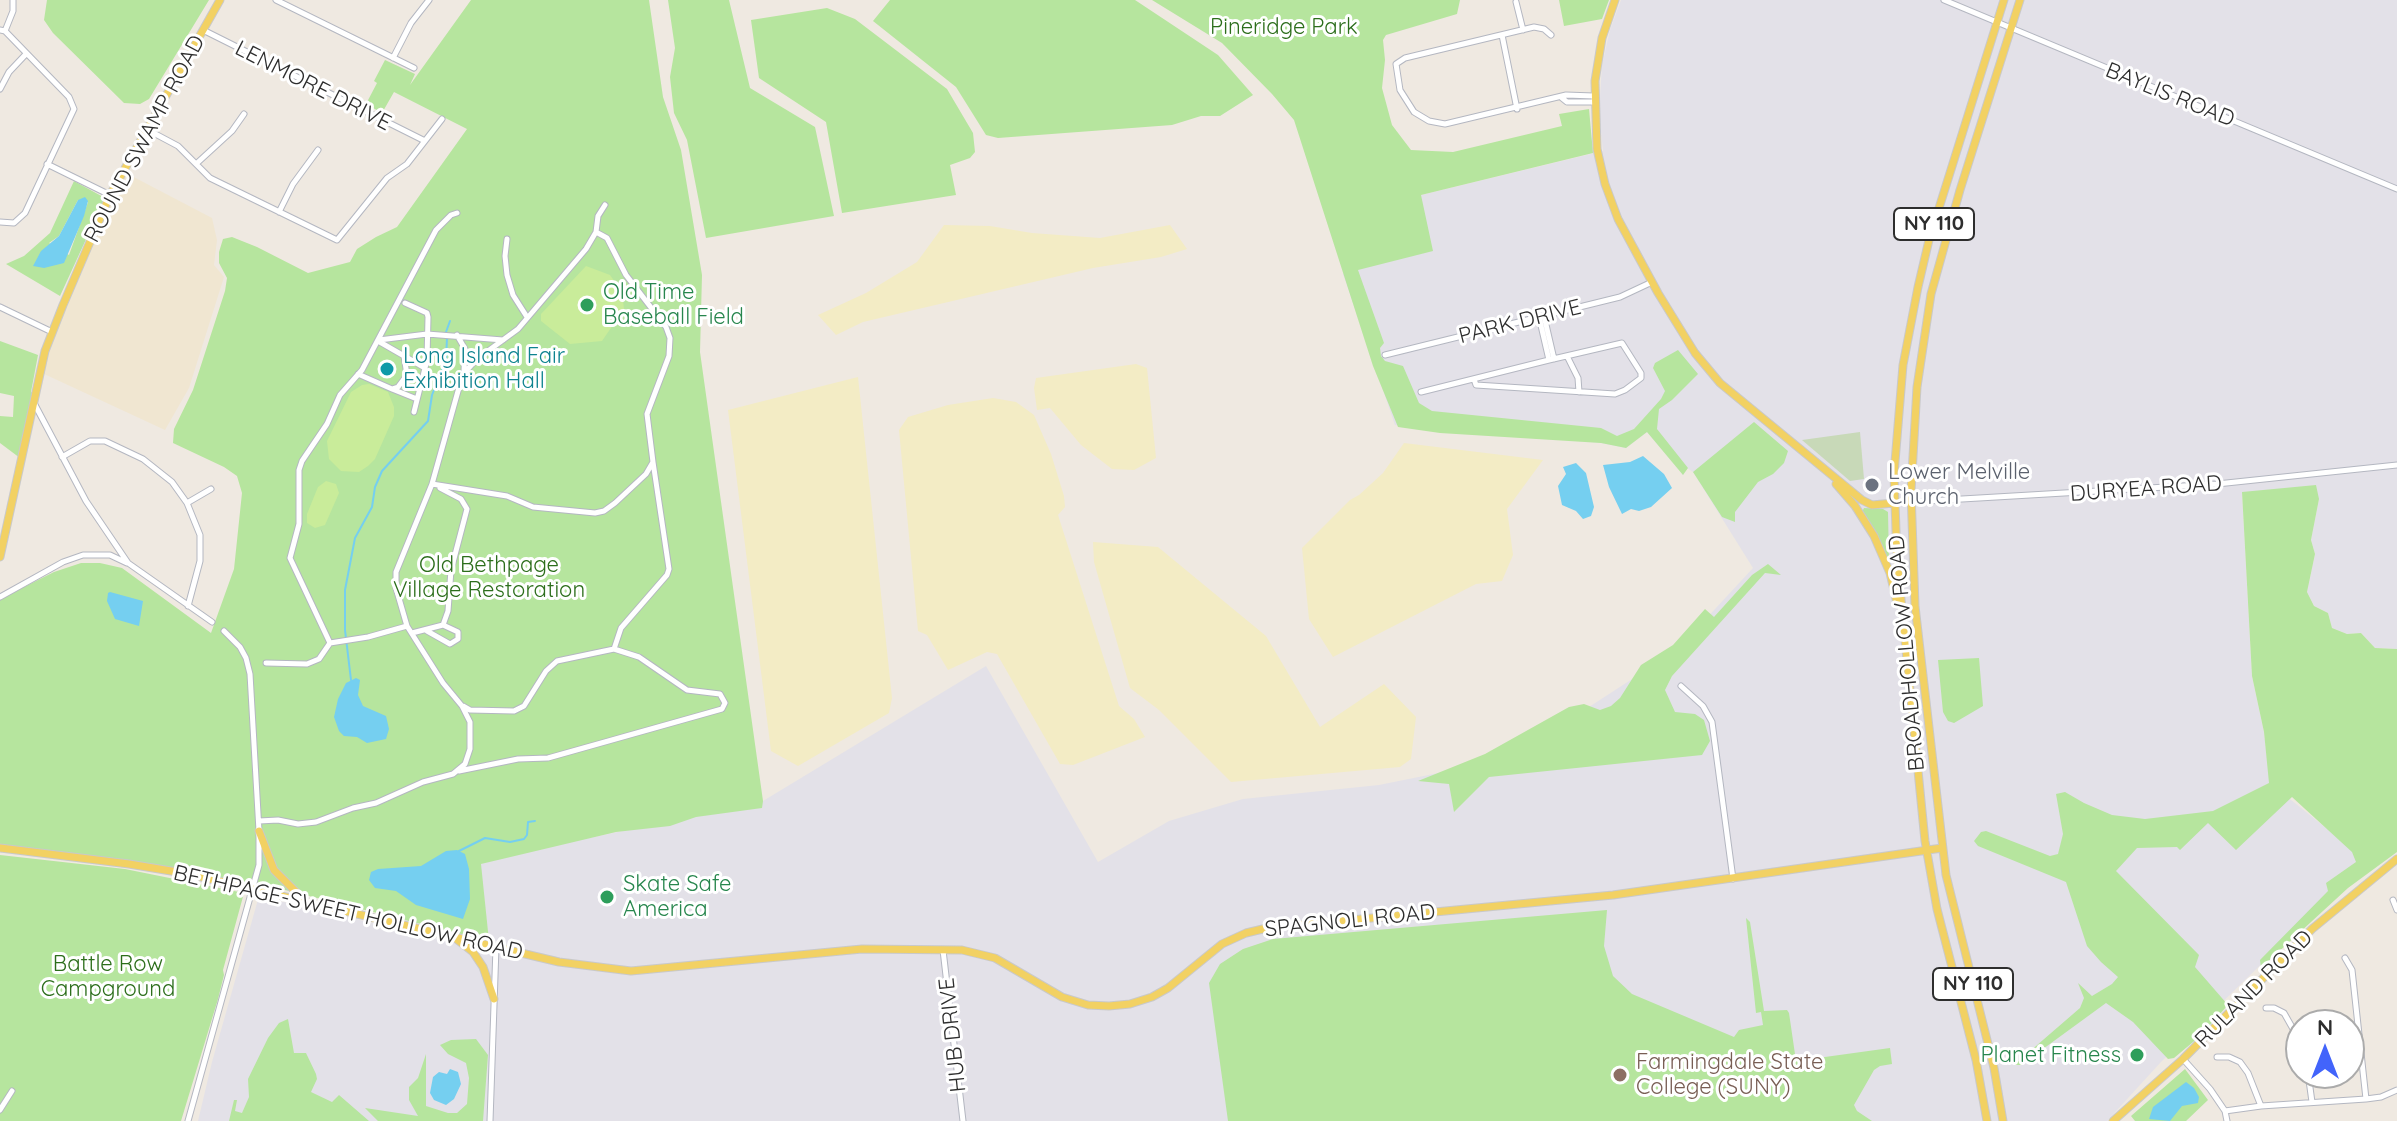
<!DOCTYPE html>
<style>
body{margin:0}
#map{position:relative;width:2397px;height:1121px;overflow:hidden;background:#efe9e1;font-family:Quicksand,sans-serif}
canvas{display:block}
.north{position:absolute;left:2285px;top:1009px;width:80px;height:80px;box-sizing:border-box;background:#fff;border:2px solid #ababab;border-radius:50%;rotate:0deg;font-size:22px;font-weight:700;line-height:32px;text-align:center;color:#2e2e2e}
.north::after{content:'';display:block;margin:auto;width:28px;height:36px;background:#4264fb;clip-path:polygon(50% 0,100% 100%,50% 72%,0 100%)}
</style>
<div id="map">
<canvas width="2397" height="1121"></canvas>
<div class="north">N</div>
</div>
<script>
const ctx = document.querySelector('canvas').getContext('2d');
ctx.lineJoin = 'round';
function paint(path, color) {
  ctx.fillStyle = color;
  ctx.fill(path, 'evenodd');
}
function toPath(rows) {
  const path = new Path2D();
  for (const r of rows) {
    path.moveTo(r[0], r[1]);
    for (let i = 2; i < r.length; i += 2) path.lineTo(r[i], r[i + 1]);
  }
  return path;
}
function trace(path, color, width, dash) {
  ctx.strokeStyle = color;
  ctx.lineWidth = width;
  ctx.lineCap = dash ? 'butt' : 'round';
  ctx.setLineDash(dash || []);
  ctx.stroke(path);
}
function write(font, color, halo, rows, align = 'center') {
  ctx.font = font + ' Quicksand,sans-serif';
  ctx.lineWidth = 6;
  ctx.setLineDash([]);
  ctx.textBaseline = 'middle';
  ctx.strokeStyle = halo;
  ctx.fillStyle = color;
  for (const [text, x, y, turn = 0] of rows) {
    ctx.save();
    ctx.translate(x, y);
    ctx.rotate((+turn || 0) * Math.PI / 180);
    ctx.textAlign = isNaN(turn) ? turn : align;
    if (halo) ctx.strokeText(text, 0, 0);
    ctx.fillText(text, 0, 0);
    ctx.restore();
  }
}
paint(toPath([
 [1621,0,2397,0,2397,649,2375,648,2361,633,2347,634,2332,628,2328,613,2314,606,2307,592,2315,554,2311,540,2319,499,2242,493,2252,676,2264,732,2270,783,2367,861,2161,1062,2107,1121,198,1121,212,1062,259,896,490,951,480,864,528,851,763,801,986,666,1098,862,1169,821,1243,799,1379,785,1473,766,1572,718,1677,650,1753,568,1693,472,1687,468,1683,475,1647,432,1626,448,1601,443,1395,425,1343,274,1421,195,1603,151,1599,112,1602,65,1610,30]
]), '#e3e1e8');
paint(toPath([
 [126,173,212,218,217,240,214,265,224,277,189,388,165,430,42,373,56,330,113,198]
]), '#f0e6d1');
paint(toPath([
 [47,0,209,0,149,99,140,104,124,103,53,33,44,20],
 [471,0,649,0,663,97,681,150,702,275,700,352,763,801,762,808,696,817,670,826,616,832,481,864,489,941,265,885,0,846,0,599,54,572,81,563,100,563,122,568,211,633,234,569,242,493,237,476,224,467,173,443,174,429,193,390,225,291,227,278,219,263,219,252,223,239,232,237,257,247,308,273,350,262,357,249,376,237,397,227,467,129,394,92,382,113,366,104,377,83,374,81,385,60,415,74,410,85],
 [668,0,729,0,750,88,815,127,834,216,706,238,687,140,674,113,670,77,675,48],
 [890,0,1135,0,1218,55,1253,95,1220,116,1201,116,1172,125,998,138,986,135,956,87,873,21],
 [1152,0,1460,0,1457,14,1386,35,1383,40,1385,60,1382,88,1392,125,1411,150,1453,152,1562,126,1559,114,1589,109,1593,153,1421,195,1433,251,1358,270,1384,343,1380,348,1381,356,1385,361,1403,366,1419,403,1432,411,1601,428,1617,436,1634,429,1661,399,1665,391,1653,368,1655,363,1678,350,1698,374,1672,400,1659,409,1657,429,1688,468,1683,475,1647,432,1626,448,1601,443,1440,433,1398,427,1373,366,1294,120,1272,94,1222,43],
 [1559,0,1609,0,1602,19,1564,26],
 [827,8,855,19,947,89,973,133,975,152,970,158,950,165,956,195,842,213,826,122,759,78,751,20],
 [74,181,105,198,60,296,6,264,24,256,50,233],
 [78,200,88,202,69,255,49,243,59,236],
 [0,341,38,355,31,392,34,394,20,458,0,443,0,416,13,417,14,396,0,393],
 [1754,422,1788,451,1784,463,1773,474,1758,482,1735,512,1735,522,1722,517,1693,472],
 [2316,485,2319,499,2311,540,2315,554,2307,592,2314,606,2328,613,2332,628,2347,634,2361,633,2375,648,2397,649,2397,852,2348,888,2261,968,2260,960,2328,891,2326,883,2356,862,2352,852,2292,797,2236,850,2208,823,2180,850,2177,847,2137,848,2116,871,2199,955,2195,967,2228,1005,2199,1037,2174,1058,2168,1059,2133,1022,2106,1003,2021,1065,2014,1065,2080,1008,2084,998,2078,983,2092,996,2112,984,2118,977,2101,962,2087,946,2066,882,1978,846,1974,841,1981,832,1986,831,2050,856,2058,854,2063,834,2056,794,2065,792,2084,803,2112,815,2145,819,2213,811,2269,783,2264,732,2252,676,2242,492],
 [1864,508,1883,509,1888,512,1889,562,1862,512],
 [1768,564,1781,575,1765,573,1672,676,1665,690,1675,712,1695,714,1704,720,1710,741,1702,755,1489,777,1454,812,1449,784,1418,781,1485,754,1569,707,1584,704,1600,710,1611,706,1620,698,1641,665,1673,645,1705,609,1714,617,1752,575],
 [1979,658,1983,706,1954,723,1948,721,1943,712,1938,660],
 [0,855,125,869,244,893,223,970,224,975,218,999,181,1121,0,1121],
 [1607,910,1604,946,1613,976,1632,994,1734,1037,1739,1030,1763,1025,1761,1012,1756,1013,1746,918,1750,922,1764,1011,1787,1010,1789,1013,1796,1061,1890,1048,1892,1064,1880,1066,1874,1070,1854,1105,1857,1111,1872,1121,1228,1121,1209,983,1220,964,1243,949,1273,939],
 [288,1019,294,1053,306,1053,316,1074,317,1079,311,1092,332,1102,339,1095,369,1121,229,1121,234,1100,237,1100,235,1111,242,1113,249,1097,248,1079,268,1038,279,1023],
 [476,1039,488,1055,483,1121,378,1121,365,1108,418,1116,409,1100,409,1087,418,1078,426,1054,426,1106,448,1113,457,1113,467,1104,469,1078,466,1063,448,1054,440,1045,451,1040],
 [2185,1069,2208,1100,2186,1121,2135,1121,2131,1116]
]), '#b6e59e');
paint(toPath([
 [944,225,990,226,1032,233,1100,238,1170,225,1187,249,1161,257,1093,268,863,322,836,335,818,315,866,293,917,262],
 [1136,364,1147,368,1156,458,1134,470,1112,469,1081,445,1050,408,1037,410,1034,388,1036,378],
 [858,377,892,698,889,713,798,766,771,751,728,410],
 [993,398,1016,402,1034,415,1051,454,1064,496,1065,507,1058,515,1119,706,1134,719,1145,737,1073,765,1060,764,997,654,987,652,948,670,927,635,918,631,899,430,908,417,948,405],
 [1404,443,1543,460,1507,509,1513,555,1502,581,1476,584,1333,657,1309,619,1302,548,1350,500,1359,495,1383,473],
 [1093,542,1158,547,1266,636,1320,727,1384,684,1416,717,1411,759,1400,767,1231,782,1159,710,1130,688,1094,562]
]), '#f3ecc5');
paint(toPath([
 [1860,432,1864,479,1850,481,1802,440]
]), '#c8d9b8');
paint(toPath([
 [586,266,610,275,622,292,624,309,602,341,570,344,541,321,541,314],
 [369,384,388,392,394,407,394,416,375,459,368,466,359,472,341,471,329,459,327,441,351,392,362,385],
 [326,481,336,484,339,493,325,525,315,528,307,523,307,514,318,487]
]), '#c9ec9a');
paint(toPath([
 [85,197,88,201,84,216,64,263,44,268,33,266,41,251,59,236,78,200],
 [1643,456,1664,474,1672,488,1651,507,1639,511,1631,509,1622,514,1609,487,1603,465,1630,462],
 [1576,463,1586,473,1594,507,1591,516,1583,519,1576,511,1562,505,1558,486,1566,474,1563,467],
 [110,592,143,601,139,626,115,619,107,601,108,593],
 [356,678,360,680,358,695,363,706,386,716,389,729,386,739,367,743,357,737,344,736,339,731,334,717,338,699,346,683],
 [457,850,465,854,469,869,470,899,463,919,416,905,396,891,375,888,369,880,371,872,378,869,421,866,446,851],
 [450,1069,458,1072,461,1084,454,1099,446,1105,434,1100,430,1093,433,1077,439,1072,447,1074],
 [2186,1082,2194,1088,2199,1097,2198,1103,2182,1106,2170,1121,2149,1119,2153,1107]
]), '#75cff0');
trace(toPath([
 [446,332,450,321],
 [351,680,345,630,345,590,355,538,372,507,375,487,382,471,428,421,432,395,446,360,447,338],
 [459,851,485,838,510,842,524,839,527,835,528,822,535,821]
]), '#75cff0', 2);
const minor = toPath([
 [276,0,414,68],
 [1944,0,2397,189],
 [1516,2,1523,30],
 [0,30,5,31,69,97,74,109,25,213,14,223,0,222],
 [203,30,425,141],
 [5,31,13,11,13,0],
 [1502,35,1517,109],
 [1551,35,1544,29,1534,27,1405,58,1396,64,1400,90,1414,112,1429,121,1445,124,1566,95,1594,96],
 [393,58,411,23,429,0],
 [0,89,9,72,26,54],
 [1562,98,1567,102,1594,102],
 [146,129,178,146,210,178,337,240,387,178,407,164,442,119],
 [47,164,110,195],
 [196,164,232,131,244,114],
 [279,212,293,184,318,150],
 [507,239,505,256,507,275,513,295,527,317],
 [405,303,427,313,428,317,427,360,414,412],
 [0,307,52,332],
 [1544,316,1554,359],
 [1539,317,1549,360],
 [457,335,465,349,464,371],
 [379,340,427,334,503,340],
 [378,341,425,368],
 [1385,355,1620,297,1652,282],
 [1567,356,1578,378,1579,392],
 [358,374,392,389,398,387,407,375,404,356],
 [392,389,417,399],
 [1421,392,1549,360,1622,343,1641,373,1641,378,1625,390,1615,394,1476,385,1474,379],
 [34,403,86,501,128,563,212,622],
 [62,457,90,441,105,441,143,459,172,482,187,503,200,535,200,561,188,606],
 [432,484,507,496,533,507,595,513,604,511,615,503,646,474,653,462,647,414,669,356,670,338,666,327,626,275,607,238,596,232],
 [440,488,461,499,467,509,451,570,448,611,443,625],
 [187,503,211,489],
 [1894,503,2217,484,2397,465],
 [0,597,63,562,83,555,110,555,127,563],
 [412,633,443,625,458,632,458,639,450,644,427,631],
 [330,643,290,558,299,524,299,470,302,461,327,424,340,395,362,370,436,230,451,215,457,213],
 [614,649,621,628,667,575,669,569,653,462],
 [266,663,307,664,319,659,330,643,368,637,407,626],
 [1681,686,1703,706,1712,722,1733,879],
 [459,771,518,759,548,758,722,709,725,703,720,694,687,690,639,657,614,649,557,661,546,671,524,706,514,711,470,710,463,706],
 [259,821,278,820,298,824,316,822,353,808,376,803,423,782,453,774,465,764,470,749,470,722,462,706,443,683,407,626,396,588,396,572,432,484,460,384,465,372,477,359,518,329,586,249,596,232,598,216,605,205],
 [2393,900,2397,910],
 [943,950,963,1121],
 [2345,958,2352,970,2366,1099],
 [2266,1008,2274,1008,2284,1013,2301,1043],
 [2217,1057,2229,1057,2240,1062,2248,1073,2261,1106],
 [2183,1059,2210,1089,2225,1111,2227,1121],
 [2308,1073,2312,1102],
 [0,1110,12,1091],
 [2225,1111,2261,1106,2366,1099,2381,1097,2397,1090],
 [188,1121,259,865,259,831,250,674,246,658,240,647,224,631],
 [490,1121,496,947]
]);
const major = toPath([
 [1615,0,1602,38,1595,81,1597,149,1605,184,1618,219,1658,293,1695,353,1720,383,1862,500,1872,505,1894,503],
 [1836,484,1855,506,1874,536,1890,573,1897,603],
 [0,557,45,351,63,305,110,195,220,0],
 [259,831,274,870,303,899],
 [0,848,129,864,189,874,559,962,631,971,862,949,962,950,995,958,1062,997,1088,1005,1109,1006,1130,1004,1152,997,1168,988,1222,944,1246,933,1267,928,1613,895,1942,848],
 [455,938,473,952,483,967,494,999],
 [1987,1121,1976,1060,1937,909,1925,841,1897,559,1894,474,1903,365,1918,287,1929,240,2004,0],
 [2003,1121,1994,1068,1946,875,1915,606,1911,491,1917,387,1931,294,1960,190,2020,0],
 [2113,1121,2183,1059,2312,929,2397,859]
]);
trace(minor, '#b4b7c1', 7);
trace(major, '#c9c9c9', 9);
trace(minor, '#fff', 5);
trace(major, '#f2d163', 7);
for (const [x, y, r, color] of [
 [587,305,8,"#2e9e5b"],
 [387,369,8,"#0f9aa8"],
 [1872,485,8,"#6b7280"],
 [607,897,8,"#2e9e5b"],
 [2137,1055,8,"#2e9e5b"],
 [1620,1075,8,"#8d6e63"]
]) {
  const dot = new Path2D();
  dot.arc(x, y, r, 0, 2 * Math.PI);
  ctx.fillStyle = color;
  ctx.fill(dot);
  trace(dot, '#fff', 3);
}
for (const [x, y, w] of [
 [1934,224,80],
 [1973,984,80]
]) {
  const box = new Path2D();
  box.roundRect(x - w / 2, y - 16, w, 32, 6);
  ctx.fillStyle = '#fff';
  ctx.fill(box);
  trace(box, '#2e2e2e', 2);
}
write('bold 20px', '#2e2e2e', null, [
 ["NY 110",1934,224],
 ["NY 110",1973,984]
]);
write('22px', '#2c6e1b', '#fff', [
 ["Pineridge Park",1284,27],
 ["Old Bethpage",489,565],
 ["Village Restoration",489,590],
 ["Battle Row",108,964],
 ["Campground",108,989]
]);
write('22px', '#2e2e2e', '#fff', [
 ["LENMORE DRIVE",313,86,27],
 ["BAYLIS ROAD",2170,95,22],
 ["ROUND SWAMP ROAD",145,139,-62],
 ["PARK DRIVE",1520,322,-14],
 ["DURYEA ROAD",2146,489,-4],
 ["BROADHOLLOW ROAD",1907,653,-95],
 ["BETHPAGE-SWEET HOLLOW ROAD",348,913,13],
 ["SPAGNOLI ROAD",1350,921,-6],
 ["RULAND ROAD",2254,989,-45],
 ["HUB DRIVE",953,1035,-96]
]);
write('22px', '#27864d', '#fff', [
 ["Old Time",603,292],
 ["Baseball Field",603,317],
 ["Skate Safe",623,884],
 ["America",623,909],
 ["Planet Fitness",2121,1055,"right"]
], 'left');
write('22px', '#0d838f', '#fff', [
 ["Long Island Fair",403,356],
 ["Exhibition Hall",403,381]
], 'left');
write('22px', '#5b616d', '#fff', [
 ["Lower Melville",1888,472],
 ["Church",1888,497]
], 'left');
write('22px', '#785e54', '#fff', [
 ["Farmingdale State",1636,1062],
 ["College (SUNY)",1636,1087]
], 'left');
</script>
